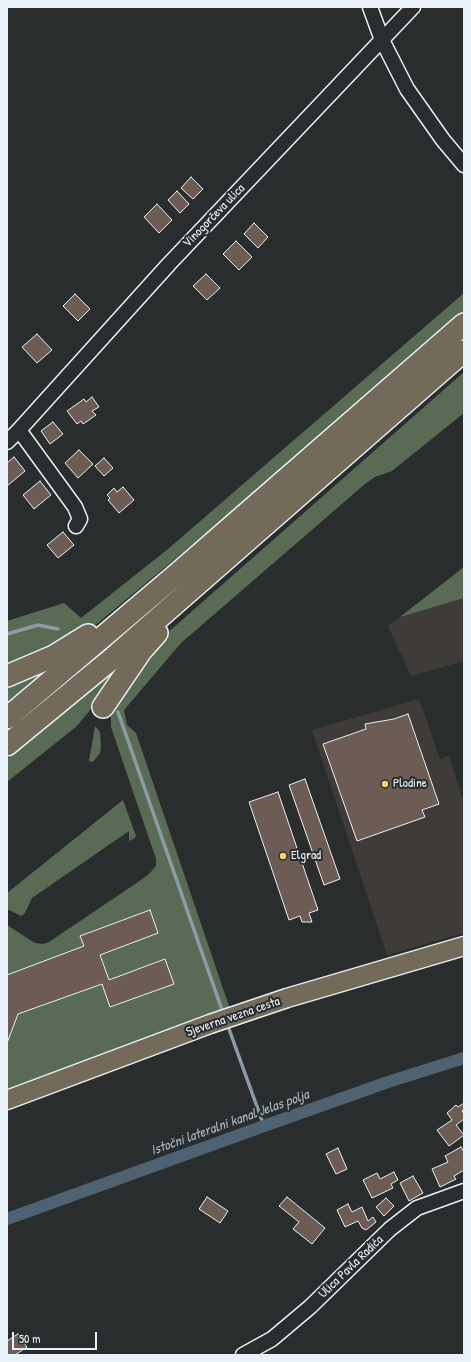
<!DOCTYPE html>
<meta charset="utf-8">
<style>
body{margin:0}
#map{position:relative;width:471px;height:1362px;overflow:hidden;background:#2a2d2e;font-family:"Patrick Hand",sans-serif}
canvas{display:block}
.frame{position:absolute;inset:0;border:8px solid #e8f1f8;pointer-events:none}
.scale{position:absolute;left:12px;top:1332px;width:85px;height:18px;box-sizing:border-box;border:2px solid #e8f1f8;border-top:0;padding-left:5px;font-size:12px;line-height:14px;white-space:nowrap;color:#e8f1f8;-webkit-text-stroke:3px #2a2d2e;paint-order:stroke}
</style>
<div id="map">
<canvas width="471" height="1362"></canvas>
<div class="frame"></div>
<div class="scale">50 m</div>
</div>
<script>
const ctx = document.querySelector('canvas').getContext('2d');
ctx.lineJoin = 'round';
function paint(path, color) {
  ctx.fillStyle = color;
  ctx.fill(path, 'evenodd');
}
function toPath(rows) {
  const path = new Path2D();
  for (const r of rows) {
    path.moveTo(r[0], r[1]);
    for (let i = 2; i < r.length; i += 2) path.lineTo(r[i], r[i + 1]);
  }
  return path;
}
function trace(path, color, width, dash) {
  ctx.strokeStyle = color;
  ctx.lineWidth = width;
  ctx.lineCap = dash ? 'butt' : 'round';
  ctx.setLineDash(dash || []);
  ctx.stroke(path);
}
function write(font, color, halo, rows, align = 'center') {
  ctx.font = font + ' "Patrick Hand",sans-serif';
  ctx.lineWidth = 4;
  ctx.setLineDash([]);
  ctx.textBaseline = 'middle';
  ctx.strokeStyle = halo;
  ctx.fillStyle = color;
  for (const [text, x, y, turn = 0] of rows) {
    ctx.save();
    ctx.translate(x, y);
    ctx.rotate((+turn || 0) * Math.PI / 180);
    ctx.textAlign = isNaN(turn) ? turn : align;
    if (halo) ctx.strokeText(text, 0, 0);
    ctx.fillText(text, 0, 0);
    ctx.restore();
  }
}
paint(toPath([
 [464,567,464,661,411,676,388,626],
 [419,699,440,759,449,756,464,803,464,933,387,955,312,730]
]), '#3e3b39');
paint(toPath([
 [464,293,464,315,308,448,86,633,7,670,7,621,64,603,81,618,168,549],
 [464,372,464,413,392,471,375,477,365,484,181,643,124,710,127,725,136,733,230,1009,7,1090,7,925,35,943,43,944,49,942,138,882,149,874,156,866,156,859,111,727,111,716,116,701,165,635],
 [464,567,464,598,400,617],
 [116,667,122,671,77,726,7,782,7,759],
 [48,670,7,703,7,684],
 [95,726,100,732,101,747,100,753,93,762,89,761],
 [123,800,136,836,135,838,129,841,129,831,32,898,25,913,21,916,7,909,7,893]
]), '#596b54');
trace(toPath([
 [7,634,38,625,58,629],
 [118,712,222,1010],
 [229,1029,264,1126]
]), '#8c9ba7', 3.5);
trace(toPath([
 [7,1219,264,1126,388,1082,464,1058]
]), '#4e6271', 12);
const building = toPath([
 [191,177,203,189,193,199,181,188,191,177],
 [177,191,189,204,180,213,168,200,177,191],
 [157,204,172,220,159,233,144,217,157,204],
 [254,223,268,237,258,248,244,234,254,223],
 [236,241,252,257,239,270,223,254,236,241],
 [206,274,220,288,207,300,193,286,206,274],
 [75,294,90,309,78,321,63,306,75,294],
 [37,334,52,350,37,363,22,347,37,334],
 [92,397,99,407,92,411,96,415,83,424,81,421,77,424,67,411,84,399,86,402,92,397],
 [53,422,63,434,50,444,41,431,53,422],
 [79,450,93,464,78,478,65,463,79,450],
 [14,457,25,471,7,486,7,463,14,457],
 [104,458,113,468,104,476,95,466,104,458],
 [40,481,51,495,34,509,23,495,40,481],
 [123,487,134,500,119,513,108,500,110,498,107,495,114,488,117,492,123,487],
 [63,532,74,545,58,558,47,545,63,532],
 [408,714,439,804,422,810,425,817,357,841,323,744,366,729,365,724,394,719,408,714],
 [305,779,340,879,324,885,289,785,305,779],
 [278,792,318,910,309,913,312,922,302,922,300,916,289,920,249,802,278,792],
 [150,910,158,933,100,955,109,980,165,959,174,984,110,1007,102,984,18,1014,7,1043,7,975,84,946,80,936,150,910],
 [464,1103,464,1109,462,1111,464,1114,464,1119,456,1125,464,1135,449,1146,437,1130,452,1120,447,1113,456,1105,458,1107,464,1103],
 [461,1147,464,1152,464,1170,454,1176,456,1179,440,1187,432,1169,448,1162,445,1156,461,1147],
 [338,1148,347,1169,336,1174,326,1154,338,1148],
 [394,1172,398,1180,391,1184,393,1188,372,1198,363,1180,377,1173,380,1179,394,1172],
 [413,1176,423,1193,409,1201,400,1183,413,1176],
 [207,1197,228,1211,220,1223,199,1209,207,1197],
 [287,1197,325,1228,312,1244,293,1229,299,1222,279,1206,287,1197],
 [386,1198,394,1206,384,1216,376,1207,386,1198],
 [348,1204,352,1212,362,1207,368,1221,373,1217,376,1222,366,1230,362,1228,358,1221,345,1227,337,1210,348,1204],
 [18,1334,27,1347,15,1355,7,1355,7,1341,18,1334]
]);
paint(building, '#6c5c54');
trace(building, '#e8f1f8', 1);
const minor = toPath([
 [370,7,382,40,407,89,443,140,464,165],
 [19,430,75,507,80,519,76,526],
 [7,442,19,430,169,264,413,7],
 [243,1355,272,1339,310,1307,390,1229,417,1208,464,1191]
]);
const major = toPath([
 [7,1100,210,1024,287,998,464,946]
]);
const highway = toPath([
 [7,676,54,656,88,635],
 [103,707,141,651,157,633],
 [7,718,177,574,464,324],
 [7,745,114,657,464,351]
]);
trace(minor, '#e8f1f8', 17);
trace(major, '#e8f1f8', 21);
trace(highway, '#e8f1f8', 24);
trace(minor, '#2a2d2e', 14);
trace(major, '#746a5a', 18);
trace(highway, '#746a5a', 21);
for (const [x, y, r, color] of [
 [385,784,4,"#ffd166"],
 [283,856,4,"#ffd166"]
]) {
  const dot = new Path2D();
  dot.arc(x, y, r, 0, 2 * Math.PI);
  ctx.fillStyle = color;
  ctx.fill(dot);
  trace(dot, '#2a2d2e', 1.5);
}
write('13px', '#e8f1f8', '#2a2d2e', [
 ["Vinogorčeva ulica",214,216,-46],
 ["Sjeverna vezna cesta",233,1017,-19],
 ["Ulica Pavla Radića",351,1267,-44]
]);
write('13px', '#e8f1f8', '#2a2d2e', [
 ["Plodine",393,784],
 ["Elgrad",291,856]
], 'left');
write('italic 14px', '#aab8c2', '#2a2d2e', [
 ["Istočni lateralni kanal Jelas polja",230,1123,-20]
]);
</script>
